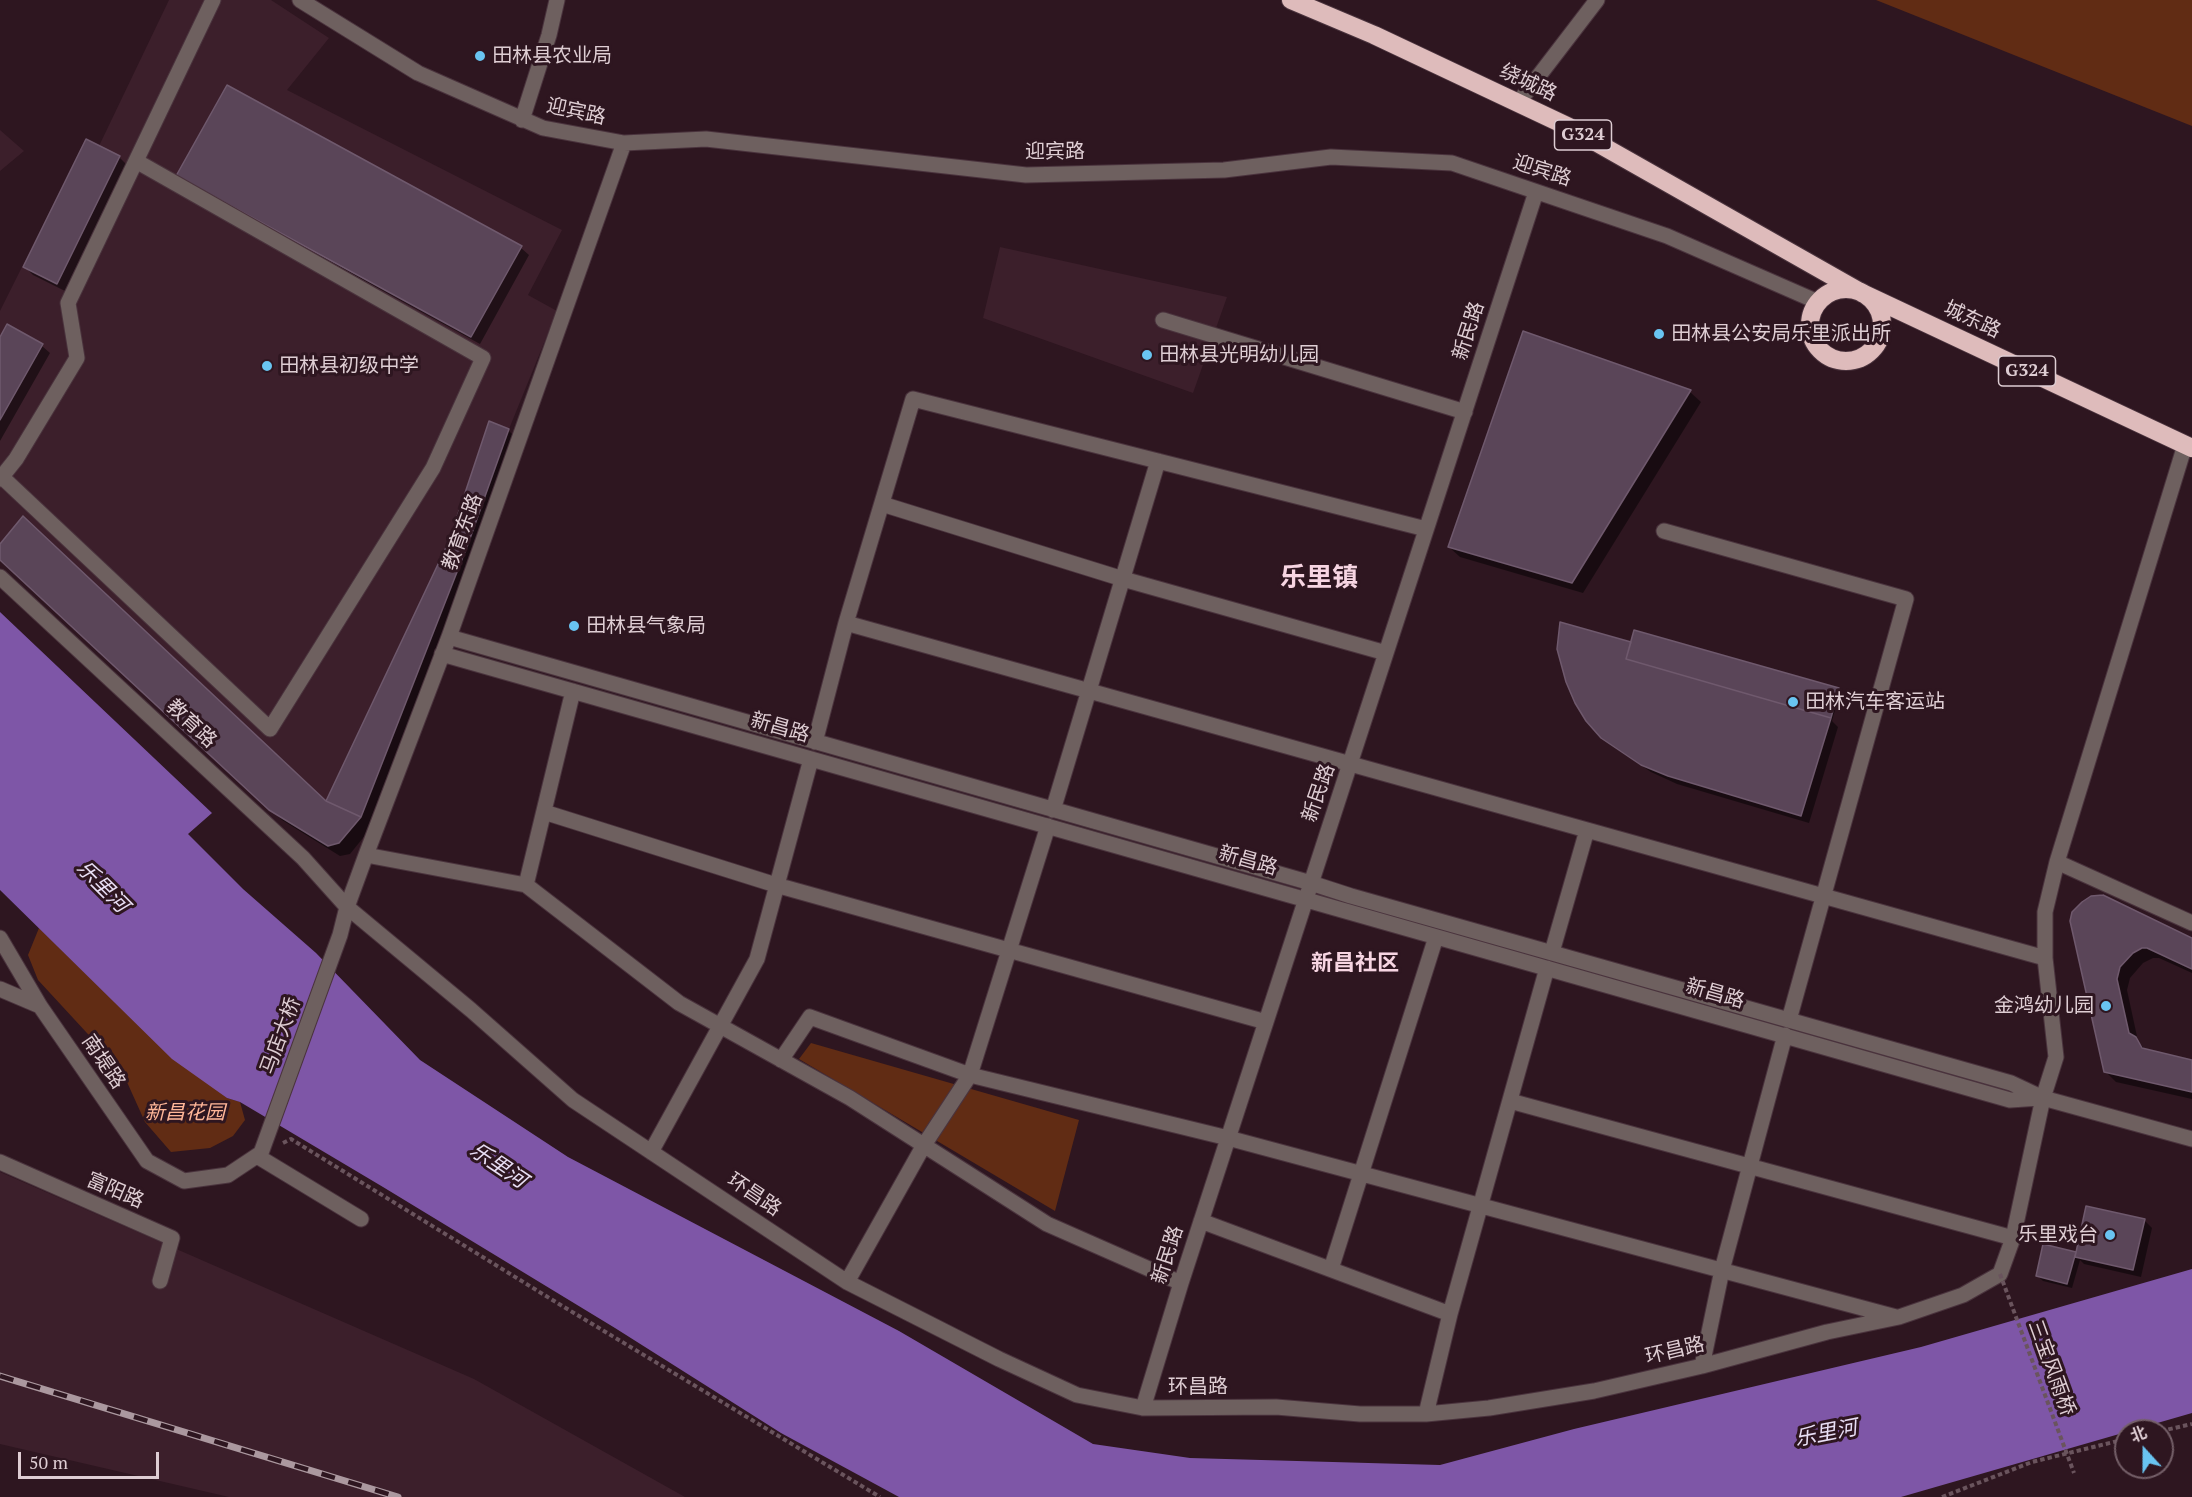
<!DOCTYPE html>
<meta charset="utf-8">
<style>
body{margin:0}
#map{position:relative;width:2192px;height:1497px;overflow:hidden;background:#2e1620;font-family:"PT Serif","Noto Sans SC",serif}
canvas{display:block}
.north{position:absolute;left:2114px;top:1419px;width:60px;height:60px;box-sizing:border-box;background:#2e1620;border:2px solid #745f68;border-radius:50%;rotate:339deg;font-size:16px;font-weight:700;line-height:24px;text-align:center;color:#decdd3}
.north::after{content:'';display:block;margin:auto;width:21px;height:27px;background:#69c4f1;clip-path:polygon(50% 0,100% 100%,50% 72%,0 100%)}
.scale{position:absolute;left:18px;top:1452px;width:141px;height:27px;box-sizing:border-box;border:3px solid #decdd3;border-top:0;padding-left:8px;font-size:18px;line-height:21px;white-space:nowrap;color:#decdd3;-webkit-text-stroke:4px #2e1620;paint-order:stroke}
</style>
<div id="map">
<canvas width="2192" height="1497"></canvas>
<div class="north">北</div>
<div class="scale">50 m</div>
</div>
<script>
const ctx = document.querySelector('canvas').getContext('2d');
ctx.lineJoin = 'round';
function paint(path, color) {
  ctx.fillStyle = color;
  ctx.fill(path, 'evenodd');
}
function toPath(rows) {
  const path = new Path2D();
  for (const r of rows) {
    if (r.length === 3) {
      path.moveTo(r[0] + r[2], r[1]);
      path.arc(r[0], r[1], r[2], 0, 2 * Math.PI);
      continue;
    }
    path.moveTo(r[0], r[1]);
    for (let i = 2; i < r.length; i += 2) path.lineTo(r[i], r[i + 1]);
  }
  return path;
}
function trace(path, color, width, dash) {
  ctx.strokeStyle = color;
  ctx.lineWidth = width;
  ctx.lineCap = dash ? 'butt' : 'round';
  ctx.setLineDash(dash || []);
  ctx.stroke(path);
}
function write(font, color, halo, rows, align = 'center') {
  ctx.font = font + ' "PT Serif","Noto Sans SC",serif';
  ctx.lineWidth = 6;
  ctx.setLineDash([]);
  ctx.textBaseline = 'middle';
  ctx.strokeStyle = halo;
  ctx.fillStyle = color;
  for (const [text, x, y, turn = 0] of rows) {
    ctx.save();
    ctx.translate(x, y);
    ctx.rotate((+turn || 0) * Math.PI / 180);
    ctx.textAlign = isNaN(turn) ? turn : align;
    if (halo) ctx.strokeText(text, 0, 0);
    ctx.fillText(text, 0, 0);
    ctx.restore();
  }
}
paint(toPath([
 [169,0,271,0,329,38,287,90,562,230,528,295,557,311,509,429,489,421,449,541,326,801,24,516,0,544,0,311,86,139,99,146],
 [0,130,24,151,0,171],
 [1000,247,1227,297,1193,393,983,318],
 [0,1172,474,1379,685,1497,229,1497,0,1444]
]), '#3c1f2b');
paint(toPath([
 [1876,0,2192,0,2192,126],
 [39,928,123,1010,227,1098,240,1102,245,1120,233,1136,210,1148,171,1152,145,1122,122,1071,38,980,28,955],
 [811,1043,1079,1120,1055,1211,799,1059]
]), '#612c14');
paint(toPath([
 [0,612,212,813,188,834,243,889,316,953,420,1060,568,1157,899,1331,1093,1444,1190,1458,1440,1465,1574,1429,1921,1347,2192,1269,2192,1413,1901,1497,899,1497,781,1433,615,1328,383,1187,240,1102,227,1098,172,1059,0,890]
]), '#7e56a7');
paint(toPath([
 [227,87,521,248,529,255,480,344,186,183],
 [119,157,127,165,65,291,33,275,25,267],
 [1524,333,1690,392,1701,402,1583,593,1460,557,1449,547],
 [0,340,42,346,50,353,0,441],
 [508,430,519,441,371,828,350,854,340,856,282,820,0,558,0,546,326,804],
 [1630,643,1840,692,1832,721,1838,727,1809,823,1677,784,1651,772,1611,745,1602,737],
 [2071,921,2192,939,2192,973,2159,958,2153,958,2143,963,2130,978,2127,990,2138,1041,2145,1050,2192,1062,2192,1099,2116,1082,2105,1071],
 [2144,1220,2152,1228,2141,1277,2084,1264,2080,1260,2072,1288,2043,1281,2038,1276,2075,1253,2077,1255]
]), '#0007');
const building = toPath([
 [227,85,522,246,471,337,176,176,227,85],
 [86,139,120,156,57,284,23,267,86,139],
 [7,324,43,344,0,420,0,337,7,324],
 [1523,331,1691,390,1572,583,1448,547,1523,331],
 [489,421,509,429,468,544,361,817,326,801,449,541,489,421],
 [23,516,326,801,361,817,339,843,328,846,269,810,0,560,0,544,23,516],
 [1560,622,1631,642,1626,659,1831,718,1801,816,1668,776,1641,765,1601,738,1586,721,1575,703,1566,682,1557,649,1560,622],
 [1634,630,1839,688,1831,718,1626,659,1634,630],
 [2103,895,2192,938,2192,969,2147,948,2142,948,2133,953,2120,967,2117,979,2129,1033,2136,1037,2142,1048,2192,1060,2192,1092,2104,1072,2070,921,2072,912,2082,902,2091,896,2103,895],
 [2086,1206,2145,1219,2133,1270,2075,1257,2086,1206],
 [2043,1244,2076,1252,2067,1284,2036,1276,2043,1244]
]);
paint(building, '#5a4558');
trace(building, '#6f596d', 1.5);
const minor = toPath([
 [300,0,418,73,543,128,624,143,706,139,1026,175,1224,170,1331,157,1452,163,1667,236,1818,302],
 [1518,103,1597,0],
 [522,120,549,35,557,0],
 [1163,320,1465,412],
 [2,477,270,729,433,468,483,358,136,161],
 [0,479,16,459,77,358,68,303,213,0],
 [882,504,1123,579,1386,653],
 [1664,531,1906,599,1789,1020],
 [0,577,303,858,347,907,471,1010,573,1100,847,1282,999,1359,1077,1395,1143,1408,1276,1407,1360,1414,1426,1414,1489,1408,1594,1391,1702,1366,1827,1332,1899,1317,1963,1295,2000,1274,2013,1238,2043,1098,2056,1057,2045,958,2045,912,2057,862,2185,445],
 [846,623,2045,958],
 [449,637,1311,883,1351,896,2011,1083,2043,1098,2192,1139],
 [442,654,2010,1100,2040,1098],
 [815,742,846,623,913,399,1426,529],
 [1053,810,1158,461],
 [544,812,776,885,1266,1022],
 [366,855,526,885,679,1003,850,1098,1047,1224,1181,1283],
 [2057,862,2192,923],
 [526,885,573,691],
 [0,938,40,1006,147,1161,184,1181,228,1175,261,1153,340,935,347,907,366,855,449,637,624,143],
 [1552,952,1587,830],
 [0,989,40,1006],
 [781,1060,810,1017,970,1075,1228,1138,1896,1317],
 [1510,1101,2013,1238],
 [651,1152,757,959,811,759],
 [257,1156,361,1219],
 [0,1162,172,1238,160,1281],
 [1201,1221,1450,1314],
 [1331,1269,1436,937],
 [847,1282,924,1145,970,1075,1048,826],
 [1702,1366,1722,1270,1785,1035],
 [1143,1408,1181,1283,1536,192],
 [1426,1414,1450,1314,1547,968]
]);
const highway = toPath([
 [1291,0,1374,35,1569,127,1862,293,2192,448],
 [1846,325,36]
]);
trace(minor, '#4a333d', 17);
trace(highway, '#4a333d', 20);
trace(toPath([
 [283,1143,291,1139,559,1304,880,1497],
 [2161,1431,2192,1424],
 [1942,1497,2032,1462,2126,1439]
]), '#6a545d', 4, [4.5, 3]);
trace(minor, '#6e605f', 15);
trace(highway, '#debbbb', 18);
const rail = toPath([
 [0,1376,398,1497]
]);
trace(rail, '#ab989f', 7);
trace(rail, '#2e1620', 4.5, [14]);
trace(toPath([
 [2000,1274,2074,1473]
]), '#6a545d', 4, [4.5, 3]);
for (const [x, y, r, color] of [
 [480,56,6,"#69c4f1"],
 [1659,334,6,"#69c4f1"],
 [1147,355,6,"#69c4f1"],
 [267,366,6,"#69c4f1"],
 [574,626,6,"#69c4f1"],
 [1793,702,6,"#69c4f1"],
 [2106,1006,6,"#69c4f1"],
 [2110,1235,6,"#69c4f1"]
]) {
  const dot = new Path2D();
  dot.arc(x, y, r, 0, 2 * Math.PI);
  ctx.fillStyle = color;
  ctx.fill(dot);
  trace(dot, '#2e1620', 2);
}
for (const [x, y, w] of [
 [1583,135,57],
 [2027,371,57]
]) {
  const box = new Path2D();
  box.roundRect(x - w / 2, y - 15, w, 30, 4.5);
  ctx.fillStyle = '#2e1620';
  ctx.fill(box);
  trace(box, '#decdd3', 1.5);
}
write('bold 18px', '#decdd3', null, [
 ["G324",1583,135],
 ["G324",2027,371]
]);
write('20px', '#decdd3', '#2e1620', [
 ["田林县农业局",492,56],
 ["田林县公安局乐里派出所",1671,334],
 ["田林县光明幼儿园",1159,355],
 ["田林县初级中学",279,366],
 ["田林县气象局",586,626],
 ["田林汽车客运站",1805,702],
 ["金鸿幼儿园",2094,1006,"right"],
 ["乐里戏台",2098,1235,"right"]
], 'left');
write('20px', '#decdd3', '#2e1620', [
 ["绕城路",1528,83,25],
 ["迎宾路",576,112,12],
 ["迎宾路",1055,152],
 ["迎宾路",1542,171,18],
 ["城东路",1972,320,25],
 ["新民路",1469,331,-72],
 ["教育东路",463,532,-70],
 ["教育路",191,724,43],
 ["新昌路",780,728,16],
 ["新民路",1319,793,-71],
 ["新昌路",1248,861,16],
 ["新昌路",1715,994,16],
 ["马店大桥",281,1036,-70],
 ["南堤路",103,1062,56],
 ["富阳路",115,1191,23],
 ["环昌路",754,1195,34],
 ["新民路",1168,1255,-72],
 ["环昌路",1675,1351,-13],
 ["三宝风雨桥",2051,1368,70],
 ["环昌路",1198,1387]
]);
write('italic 20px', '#ffb698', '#2e1620', [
 ["新昌花园",185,1113]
]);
write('italic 21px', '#e9dff5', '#2e1620', [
 ["乐里河",102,887,45],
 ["乐里河",498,1166,34],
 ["乐里河",1826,1434,-11]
]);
write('bold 22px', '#f7d5e2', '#2e1620', [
 ["新昌社区",1355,964]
]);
write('bold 26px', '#f7d5e2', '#2e1620', [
 ["乐里镇",1319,579]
]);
</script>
